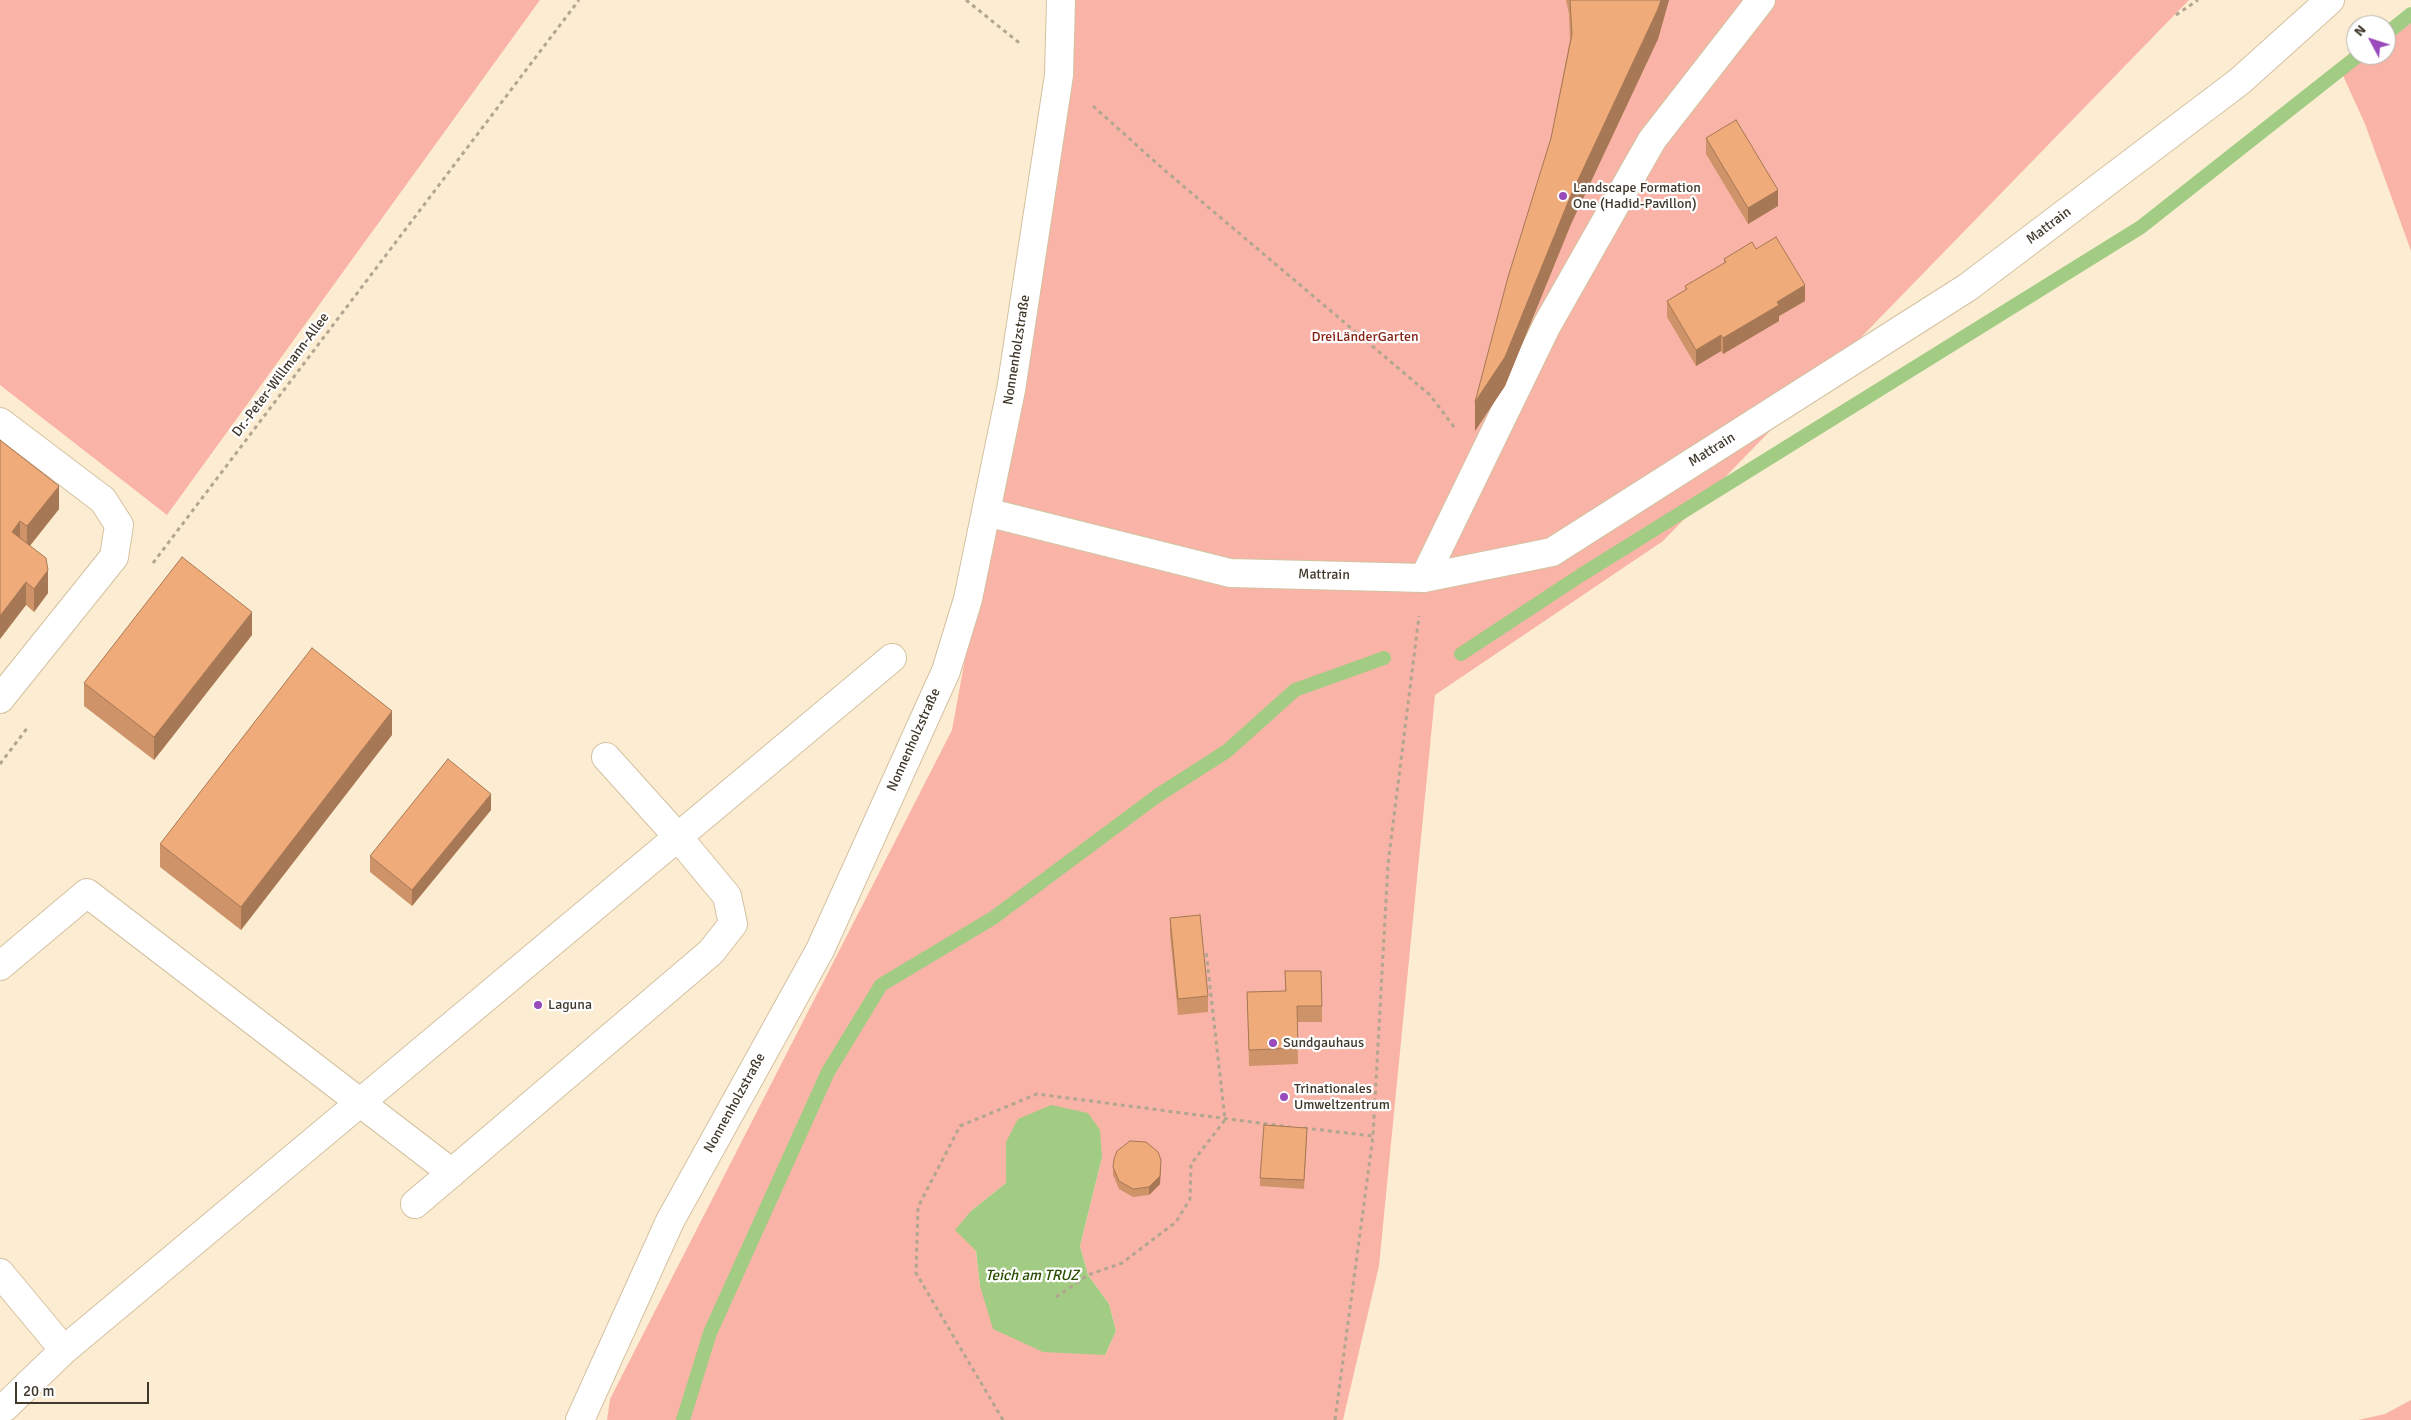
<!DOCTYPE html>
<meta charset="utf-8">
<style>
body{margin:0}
#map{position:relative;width:2411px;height:1420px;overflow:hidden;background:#fcedd2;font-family:Signika,sans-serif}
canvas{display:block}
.north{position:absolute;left:2346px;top:15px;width:50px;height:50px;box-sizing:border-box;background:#fff;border:1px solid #b3afaa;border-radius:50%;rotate:310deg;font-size:14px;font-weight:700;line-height:20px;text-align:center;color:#40382b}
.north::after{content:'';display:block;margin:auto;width:18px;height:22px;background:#994abb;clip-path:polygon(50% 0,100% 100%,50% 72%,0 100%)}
.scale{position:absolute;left:15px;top:1382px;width:134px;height:22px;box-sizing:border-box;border:2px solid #40382b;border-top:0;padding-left:6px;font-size:15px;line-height:18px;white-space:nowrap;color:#40382b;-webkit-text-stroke:4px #fff;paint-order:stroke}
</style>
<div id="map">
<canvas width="2411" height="1420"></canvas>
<div class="north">N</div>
<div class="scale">20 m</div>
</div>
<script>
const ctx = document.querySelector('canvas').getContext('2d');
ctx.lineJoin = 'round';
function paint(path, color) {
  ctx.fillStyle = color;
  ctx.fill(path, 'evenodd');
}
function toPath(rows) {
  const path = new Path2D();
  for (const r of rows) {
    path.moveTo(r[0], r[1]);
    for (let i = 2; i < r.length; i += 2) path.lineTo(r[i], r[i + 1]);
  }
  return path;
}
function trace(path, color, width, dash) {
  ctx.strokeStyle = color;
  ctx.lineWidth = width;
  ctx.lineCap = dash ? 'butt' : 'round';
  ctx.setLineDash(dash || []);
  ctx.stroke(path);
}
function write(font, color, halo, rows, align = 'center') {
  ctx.font = font + ' Signika,sans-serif';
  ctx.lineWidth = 4.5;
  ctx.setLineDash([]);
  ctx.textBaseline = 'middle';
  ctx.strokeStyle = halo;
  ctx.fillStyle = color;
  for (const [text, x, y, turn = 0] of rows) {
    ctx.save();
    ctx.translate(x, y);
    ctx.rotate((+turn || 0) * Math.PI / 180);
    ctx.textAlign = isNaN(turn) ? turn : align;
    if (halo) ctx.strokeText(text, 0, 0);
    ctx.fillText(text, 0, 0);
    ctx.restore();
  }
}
paint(toPath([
 [0,0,540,0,167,515,0,385],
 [1074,0,2189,0,1663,541,1435,695,1379,1266,1343,1420,607,1420,610,1399,952,730,1069,88],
 [1006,1142,1102,1157,1080,1246,1088,1275,1109,1304,1116,1331,1105,1355,980,1286,971,1211,1006,1183],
 [2411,14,2411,251,2365,124,2340,69,2359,55,2386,55,2386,34],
 [2411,1400,2411,1420,2358,1420,2385,1414]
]), '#f9b4a7');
paint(toPath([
 [1051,1105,1088,1113,1100,1130,1102,1157,1080,1246,1088,1275,1109,1304,1116,1331,1105,1355,1043,1352,993,1329,980,1286,976,1251,955,1230,971,1211,1006,1183,1006,1142,1018,1119]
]), '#a2cb84');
trace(toPath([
 [2386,34,2411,14],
 [1461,654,1581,575,2141,227,2359,55],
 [683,1420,710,1333,828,1072,881,985,993,918,1157,796,1227,751,1295,690,1384,658]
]), '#a2cb84', 14);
const minor = toPath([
 [0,422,103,500,119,525,114,557,0,699],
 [986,512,1230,573,1424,578,1552,552,1968,287,2240,81,2330,0],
 [1424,578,1547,325,1652,140,1761,0],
 [0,966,87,893,452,1173],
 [415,1204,711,952,733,924,727,896,678,837,606,757],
 [0,1273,64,1350],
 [5,1407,64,1350,892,658],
 [580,1420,670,1221,820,950,946,671,968,599,1011,390,1059,75,1061,0]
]);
trace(minor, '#d4c1a1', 30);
trace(toPath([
 [966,0,1022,45],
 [2176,15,2198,0],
 [1093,106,1162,168,1430,395,1454,427],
 [153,563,579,0],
 [0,764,28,727],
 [1304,1128,1373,1136],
 [1056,1297,1088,1275,1122,1263,1176,1222,1190,1199,1191,1164,1225,1120,1206,951],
 [1003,1420,916,1273,918,1207,960,1126,1037,1094,1290,1127],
 [1335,1420,1373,1136,1388,864,1419,616]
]), '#b2a690', 3, [4, 4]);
trace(minor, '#fff', 28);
paint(toPath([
 [1566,0,1669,0,1658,39,1571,224,1505,386,1475,431,1551,138,1570,40,1569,14],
 [1706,138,1778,206,1748,224,1706,154],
 [1756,249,1805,301,1779,316,1779,321,1723,354,1721,351,1696,366,1667,317,1667,301,1685,290,1685,286,1724,263,1724,259],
 [0,440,59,509,30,546,48,593,34,612,26,605,0,639],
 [252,635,154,760,84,706,84,683],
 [392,735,241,930,160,867,160,844],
 [491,810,412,906,370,872,370,856],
 [1170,918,1208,996,1208,1012,1178,1015,1170,934],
 [1285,971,1322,1006,1322,1022,1297,1022,1298,1064,1249,1066,1247,992,1285,991],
 [1307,1136,1304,1189,1260,1186,1260,1178],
 [1113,1167,1161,1168,1160,1184,1149,1195,1133,1197,1119,1189,1113,1175]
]), '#ce9368');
paint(toPath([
 [1661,0,1669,0,1658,39,1571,224,1505,386,1475,431,1475,402],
 [1778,190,1778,206,1748,224,1748,208],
 [1805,285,1805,301,1779,316,1779,321,1723,354,1723,338,1777,302],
 [1721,335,1721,351,1696,366,1696,350],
 [59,486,59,509,27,549,27,526],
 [20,521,20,544,12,532],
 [48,570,48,593,34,612,34,589],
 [26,582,26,605,0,639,0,616],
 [252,612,252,635,154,760,154,737],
 [392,711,392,735,241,930,241,907],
 [491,794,491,810,412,906,412,890],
 [1161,1160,1160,1184,1149,1195,1149,1187]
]), '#a77855');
const building = toPath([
 [1570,0,1661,0,1658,9,1571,195,1505,357,1475,402,1508,277,1551,138,1572,34,1570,0],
 [1736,120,1778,190,1748,208,1706,138,1736,120],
 [1776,237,1805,285,1777,302,1779,305,1723,338,1721,335,1696,350,1667,301,1687,289,1685,286,1726,262,1724,259,1752,242,1756,249,1776,237],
 [0,440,59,486,27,526,20,521,12,532,46,558,48,570,34,589,26,582,0,616,0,440],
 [182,557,252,612,154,737,84,683,182,557],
 [312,648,392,711,241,907,160,844,312,648],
 [448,759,491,794,412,890,370,856,448,759],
 [1200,915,1208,996,1178,999,1170,918,1200,915],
 [1285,971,1321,971,1322,1006,1297,1006,1298,1048,1249,1050,1247,992,1286,991,1285,971],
 [1264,1125,1307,1128,1304,1180,1260,1178,1264,1125],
 [1130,1141,1146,1142,1158,1152,1161,1160,1160,1176,1149,1187,1133,1189,1119,1181,1113,1167,1114,1159,1117,1151,1130,1141]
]);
paint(building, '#efab79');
trace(building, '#a77855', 1);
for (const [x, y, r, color] of [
 [1563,196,5,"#994abb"],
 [538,1005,5,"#994abb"],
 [1273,1043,5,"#994abb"],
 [1284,1097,5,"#994abb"]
]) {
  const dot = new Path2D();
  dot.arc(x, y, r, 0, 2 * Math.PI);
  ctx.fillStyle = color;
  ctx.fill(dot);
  trace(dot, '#fff', 2);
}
write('14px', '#40382b', '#fff', [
 ["Landscape Formation",1573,188],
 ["One (Hadid-Pavillon)",1573,204],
 ["Laguna",548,1005],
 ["Sundgauhaus",1283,1043],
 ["Trinationales",1294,1089],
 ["Umweltzentrum",1294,1105]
], 'left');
write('14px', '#40382b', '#fff', [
 ["Mattrain",2049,226,-37],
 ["Nonnenholzstraße",1017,350,-81],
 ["Dr.-Peter-Willmann-Allee",281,375,-53],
 ["Mattrain",1712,450,-32],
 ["Mattrain",1324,575,1],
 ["Nonnenholzstraße",914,740,-66],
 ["Nonnenholzstraße",735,1103,-61]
]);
write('14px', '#852417', '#fff', [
 ["DreiLänderGarten",1365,337]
]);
write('italic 15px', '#294d00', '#fff', [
 ["Teich am TRUZ",1032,1276]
]);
</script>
